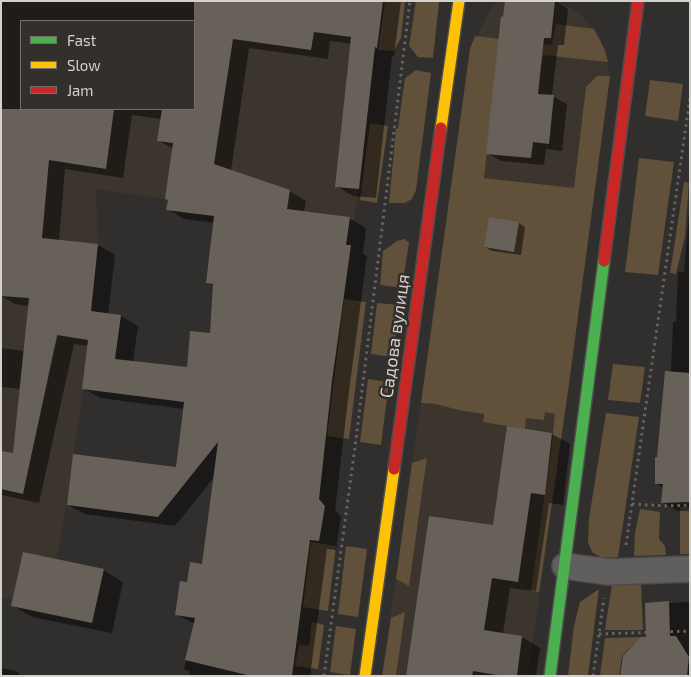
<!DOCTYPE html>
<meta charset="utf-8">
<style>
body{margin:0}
#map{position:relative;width:691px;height:677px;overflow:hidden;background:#312f2d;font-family:"Exo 2",sans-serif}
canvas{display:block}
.frame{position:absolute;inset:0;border:2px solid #d3d1ce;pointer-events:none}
.legend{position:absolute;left:20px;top:20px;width:175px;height:90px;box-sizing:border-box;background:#332f2b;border:1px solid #73706c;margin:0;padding:6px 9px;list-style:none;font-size:15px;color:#d3d1ce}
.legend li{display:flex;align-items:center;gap:10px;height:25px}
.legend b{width:25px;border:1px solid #73706c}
</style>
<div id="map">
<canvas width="691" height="677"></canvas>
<div class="frame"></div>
<ul class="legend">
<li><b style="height:6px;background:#4caf50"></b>Fast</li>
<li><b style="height:6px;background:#ffc107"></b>Slow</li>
<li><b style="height:6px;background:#c62828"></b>Jam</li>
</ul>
</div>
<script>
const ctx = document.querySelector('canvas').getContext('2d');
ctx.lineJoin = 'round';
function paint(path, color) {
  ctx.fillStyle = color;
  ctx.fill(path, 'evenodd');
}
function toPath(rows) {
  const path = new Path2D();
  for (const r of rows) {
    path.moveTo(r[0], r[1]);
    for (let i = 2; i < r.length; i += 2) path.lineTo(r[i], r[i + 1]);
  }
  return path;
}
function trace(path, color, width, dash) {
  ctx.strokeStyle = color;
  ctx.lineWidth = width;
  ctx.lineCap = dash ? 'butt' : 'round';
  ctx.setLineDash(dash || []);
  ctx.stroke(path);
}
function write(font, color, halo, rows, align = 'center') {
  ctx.font = font + ' "Exo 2",sans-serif';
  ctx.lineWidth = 5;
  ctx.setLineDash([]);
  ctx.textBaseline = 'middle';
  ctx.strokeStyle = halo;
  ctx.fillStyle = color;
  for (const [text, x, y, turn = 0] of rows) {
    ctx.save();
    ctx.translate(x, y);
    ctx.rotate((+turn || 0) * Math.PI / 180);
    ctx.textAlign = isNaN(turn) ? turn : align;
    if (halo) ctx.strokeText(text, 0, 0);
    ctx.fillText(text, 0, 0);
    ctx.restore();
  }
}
paint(toPath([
 [1,1,383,1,377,48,375,51,359,189,354,221,349,221,349,217,315,212,208,205,96,189,98,244,91,308,94,312,66,508,57,559,104,569,92,623,11,606,12,599,3,598,1,607],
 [21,21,194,21,194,109,21,109],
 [499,1,555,1,555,4,568,7,579,13,598,35,605,50,610,76,595,191,483,178,470,49,491,9],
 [421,403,435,404,463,411,484,414,483,422,525,428,526,418,545,412,565,414,528,676,382,676]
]), '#3c352d');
paint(toPath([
 [385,1,405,1,401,38,394,51,378,50],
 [416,1,438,1,439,3,433,58,418,57,409,46],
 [556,24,594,29,605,50,608,62,543,55,542,64,497,59,484,178,574,188,586,87,597,76,610,76,569,384,539,592,531,591,551,451,555,414,545,412,544,420,526,418,525,429,483,422,484,414,463,411,435,404,421,403,470,49,475,36,552,45],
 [416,70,431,73,416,190,412,199,405,203,389,203,396,129,398,128,405,78],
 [650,80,683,84,678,121,645,116],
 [370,123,388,126,377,203,360,200],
 [639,158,674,162,658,275,625,272],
 [684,182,689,183,685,236,676,274,670,273],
 [404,239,409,242,402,288,380,285,383,251,397,241],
 [344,299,366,302,349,439,327,436],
 [377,303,400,305,392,357,371,354],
 [613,364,645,367,640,403,608,400],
 [368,379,389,382,381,445,360,442],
 [606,413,639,417,618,557,602,558,592,552,588,542,589,518],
 [427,458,423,485,409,586,396,579,412,463],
 [680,507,690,507,690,554,680,554],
 [640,509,660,512,659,539,665,546,666,555,634,556,635,533],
 [311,542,336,546,328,611,303,607],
 [346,546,367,549,358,617,338,614],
 [615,583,641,583,643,630,605,630,612,584],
 [599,589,588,676,568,676,574,626,580,602],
 [405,612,396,676,382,676,391,618],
 [312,622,324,625,318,669,295,666,299,645,309,646],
 [336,626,356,629,350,675,330,672],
 [643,637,643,644,633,645,622,656,619,676,600,676,605,638]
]), '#61503a');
paint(toPath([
 [1,1,401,1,394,56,392,56,376,198,353,196,336,186,352,44,330,41,328,59,249,48,231,171,289,191,306,201,304,212,349,218,366,228,363,254,367,256,349,391,335,510,341,517,336,550,327,549,310,676,189,676,190,672,184,669,195,624,176,614,188,583,203,565,215,476,175,526,85,514,68,505,177,468,184,409,100,398,83,388,88,346,74,344,39,503,1,495,1,452,14,454,21,389,1,387,1,348,25,351,29,306,15,304,1,296],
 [21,21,194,21,194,109,21,109],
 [132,115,161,119,158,140,173,149,168,209,184,219,215,223,207,282,214,286,211,334,188,369,133,362,138,326,121,316,108,315,115,255,98,245,59,241,65,169,123,178],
 [57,328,59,329,31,456],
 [555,1,568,9,564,45,558,45,552,96,567,104,562,151,546,149,544,165,501,161,487,153],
 [690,203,690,511,677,511,662,502,664,488,657,484,658,458,671,372,673,322,676,322,678,272,684,272],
 [519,223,525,227,521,255,492,251,485,247],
 [508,427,552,434,570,444,563,505,549,503,536,591,510,588,503,634,522,637,540,648,536,676,407,676,494,526],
 [103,570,123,582,112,633,32,617,12,605],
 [690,602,690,676,622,676,647,638,646,604],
 [1,668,16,671,22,676,1,676]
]), '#0007');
paint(toPath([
 [194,1,383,1,377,48,375,47,359,189,335,187,351,37,314,32,311,50,233,39,214,164,290,190,287,209,350,217,346,245,351,245,332,381,319,499,325,506,319,541,310,540,292,676,251,676,185,660,195,618,175,615,180,581,187,582,190,562,202,564,218,442,158,517,67,505,73,454,176,467,184,402,82,389,88,340,57,335,23,494,1,489,1,451,13,453,29,298,1,296,1,109,114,109,106,169,49,160,42,238,98,244,91,311,121,315,115,359,187,367,190,331,210,333,213,284,206,283,214,216,166,210,168,200,165,199,173,143,157,141,162,109,194,109],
 [505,1,555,1,551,38,544,38,538,94,554,95,549,144,533,142,531,158,486,154,501,16,503,17],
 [489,217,519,222,514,252,484,247],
 [665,371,690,373,690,502,661,503,663,484,655,484,655,457,657,457],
 [507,426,552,433,545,495,531,493,518,582,492,578,484,630,522,636,517,676,503,676,473,671,472,676,406,676,429,516,493,525],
 [23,552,104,569,92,623,11,606],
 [669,601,670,636,676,636,689,657,687,676,620,676,623,656,641,637,646,637,645,603]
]), '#67615a');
const street = toPath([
 [565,566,608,572,690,569]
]);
const fast = toPath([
 [550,676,604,261]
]);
const slow = toPath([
 [441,128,459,1],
 [365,676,394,469]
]);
const jam = toPath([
 [604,261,638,1],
 [394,469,441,128]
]);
trace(street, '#4d4c4a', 28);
trace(fast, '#4d4c4a', 14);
trace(slow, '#4d4c4a', 14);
trace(jam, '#4d4c4a', 14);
trace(toPath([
 [632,504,667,506,690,505],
 [626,545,690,97],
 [599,634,690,631],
 [324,676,355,447,410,1],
 [593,676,604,598]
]), '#646361', 3, [2.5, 4]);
trace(street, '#605f5e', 25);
trace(fast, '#4caf50', 11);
trace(slow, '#ffc107', 11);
trace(jam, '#c62828', 11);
write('18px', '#d3d1ce', '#332f2b', [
 ["Садова вулиця",395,336,-82]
]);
</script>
